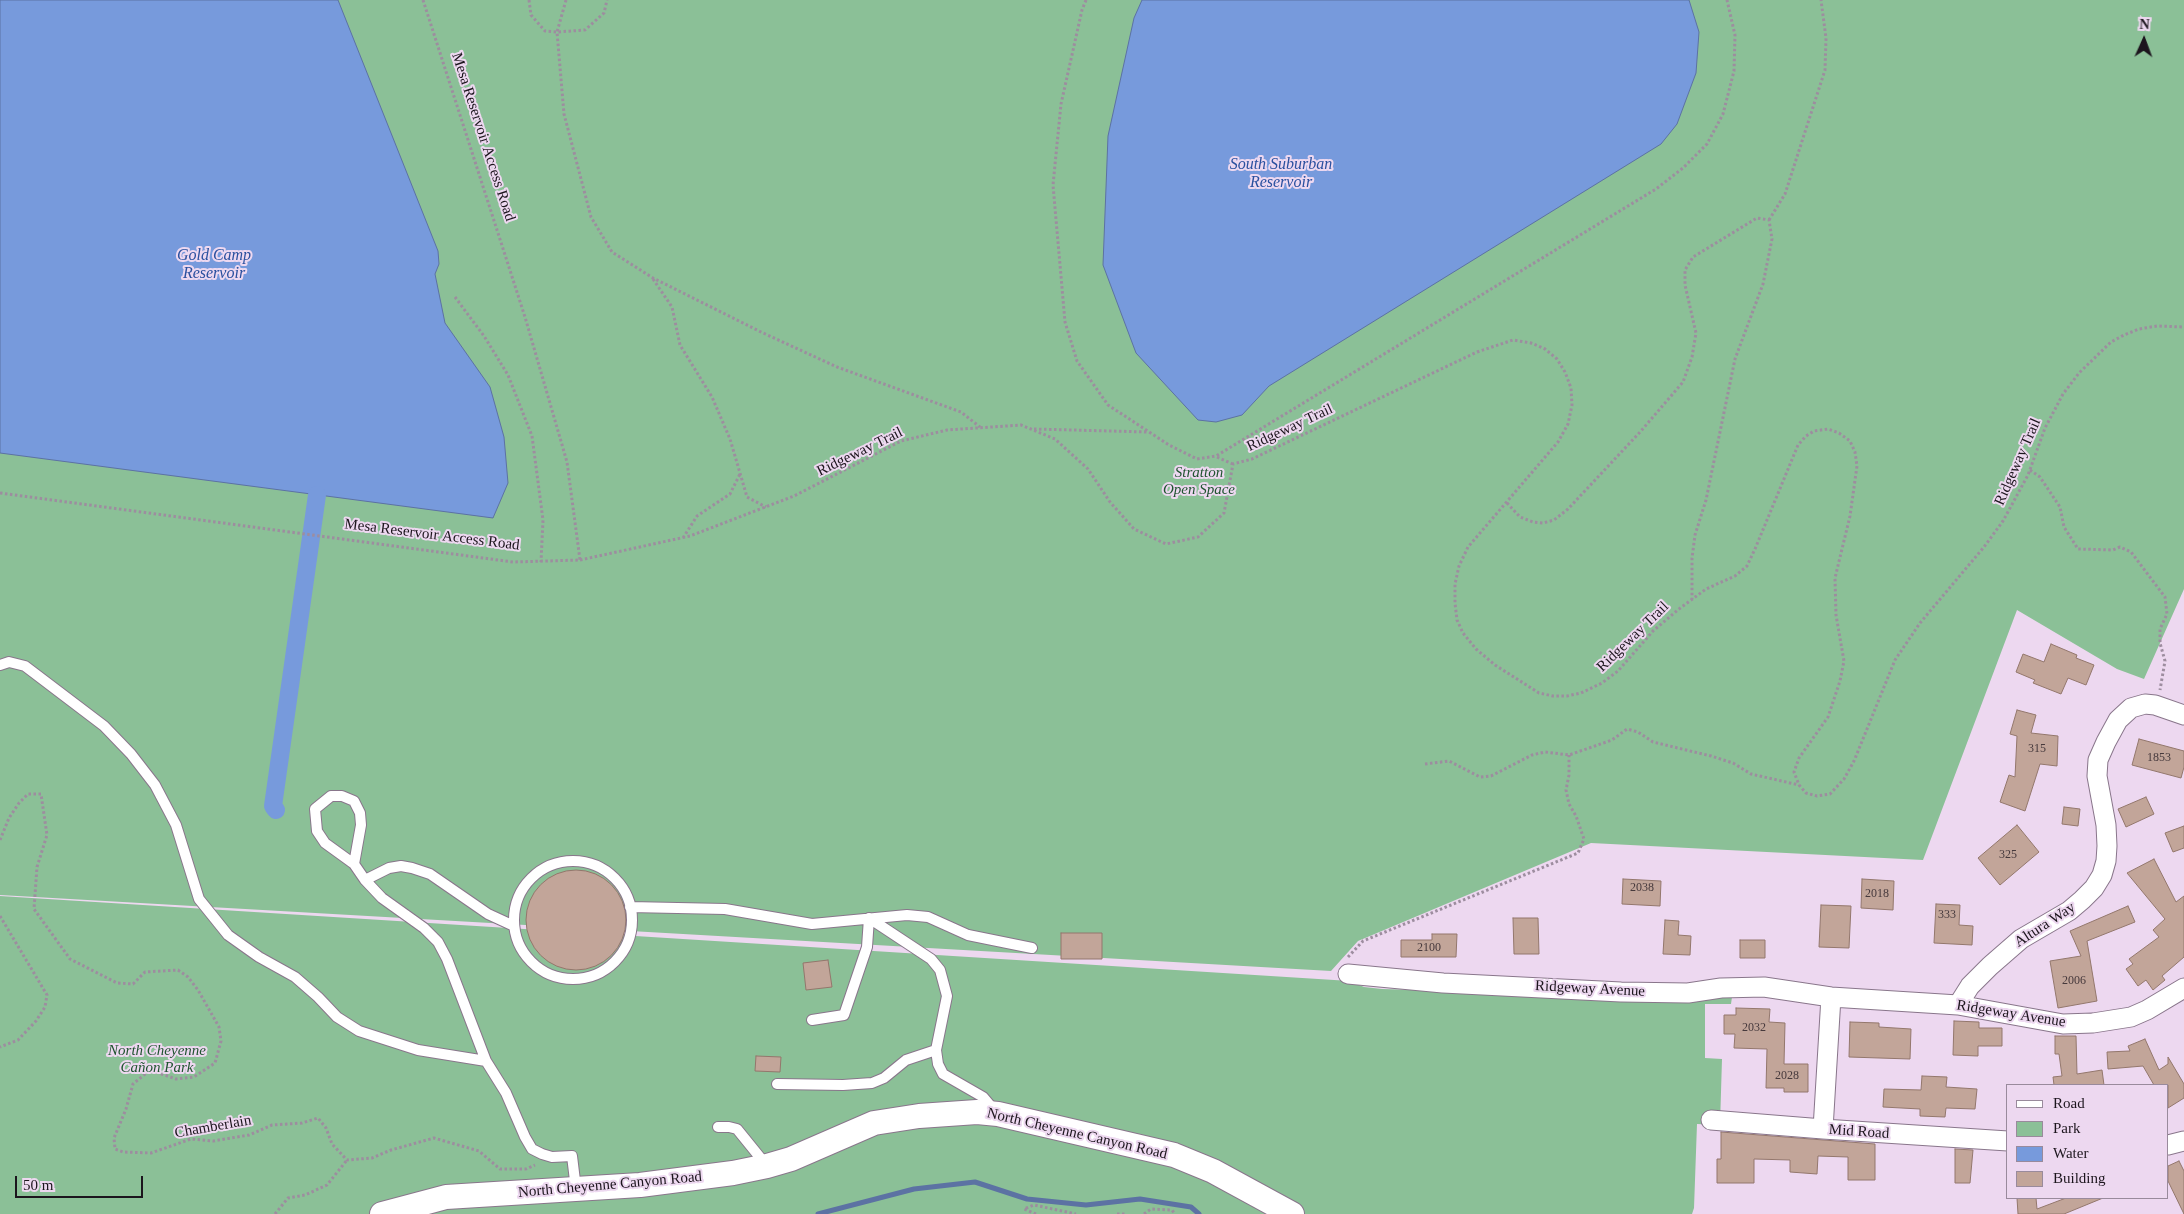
<!DOCTYPE html>
<meta charset="utf-8">
<style>
body{margin:0}
#map{position:relative;width:2184px;height:1214px;overflow:hidden;background:#edd8f0;font-family:"Times New Roman",serif}
canvas{display:block}
.legend{position:absolute;left:2006px;top:1084px;width:162px;height:115px;box-sizing:border-box;background:#edd8f0;border:1px solid #998a9c;margin:0;padding:6px 9px;list-style:none;font-size:15px;color:#1c151d}
.legend li{display:flex;align-items:center;gap:10px;height:25px}
.legend b{width:25px;border:1px solid #998a9c}
.north{position:absolute;left:2119px;top:15px;width:50px;height:50px;-webkit-text-stroke:4px #edd8f0;paint-order:stroke;rotate:2deg;font-size:14px;font-weight:700;line-height:20px;text-align:center;color:#1c151d}
.north::after{content:'';display:block;margin:auto;width:18px;height:22px;background:#1c151d;clip-path:polygon(50% 0,100% 100%,50% 72%,0 100%)}
.scale{position:absolute;left:15px;top:1176px;width:128px;height:22px;box-sizing:border-box;border:2px solid #1c151d;border-top:0;padding-left:6px;font-size:15px;line-height:18px;white-space:nowrap;color:#1c151d;-webkit-text-stroke:4px #edd8f0;paint-order:stroke}
</style>
<div id="map">
<canvas width="2184" height="1214"></canvas>
<ul class="legend">
<li><b style="height:6px;background:#fff"></b>Road</li>
<li><b style="height:14px;background:#8bc097"></b>Park</li>
<li><b style="height:14px;background:#779adc"></b>Water</li>
<li><b style="height:14px;background:#c2a599"></b>Building</li>
</ul>
<div class="north">N</div>
<div class="scale">50 m</div>
</div>
<script>
const ctx = document.querySelector('canvas').getContext('2d');
ctx.lineJoin = 'round';
function paint(path, color) {
  ctx.fillStyle = color;
  ctx.fill(path, 'evenodd');
}
function toPath(rows) {
  const path = new Path2D();
  for (const r of rows) {
    if (r.length === 3) {
      path.moveTo(r[0] + r[2], r[1]);
      path.arc(r[0], r[1], r[2], 0, 2 * Math.PI);
      continue;
    }
    path.moveTo(r[0], r[1]);
    for (let i = 2; i < r.length; i += 2) path.lineTo(r[i], r[i + 1]);
  }
  return path;
}
function trace(path, color, width, dash) {
  ctx.strokeStyle = color;
  ctx.lineWidth = width;
  ctx.lineCap = dash ? 'butt' : 'round';
  ctx.setLineDash(dash || []);
  ctx.stroke(path);
}
function write(font, color, halo, rows, align = 'center') {
  ctx.font = font + ' "Times New Roman",serif';
  ctx.lineWidth = 4;
  ctx.setLineDash([]);
  ctx.textBaseline = 'middle';
  ctx.strokeStyle = halo;
  ctx.fillStyle = color;
  for (const [text, x, y, turn = 0] of rows) {
    ctx.save();
    ctx.translate(x, y);
    ctx.rotate((+turn || 0) * Math.PI / 180);
    ctx.textAlign = isNaN(turn) ? turn : align;
    if (halo) ctx.strokeText(text, 0, 0);
    ctx.fillText(text, 0, 0);
    ctx.restore();
  }
}
paint(toPath([
 [0,0,2184,0,2184,589,2144,679,2117,669,2017,610,1923,860,1591,843,1358,941,1331,971,0,895],
 [0,896,1350,981,1364,987,1382,989,1700,998,1732,997,1731,1004,1705,1004,1705,1058,1722,1059,1720,1125,1697,1124,1694,1208,1692,1214,0,1214]
]), '#8bc097');
const water = toPath([
 [0,0,338,0,438,251,439,264,435,274,445,323,490,387,504,437,508,483,493,518,0,453,0,0],
 [1142,0,1689,0,1699,32,1696,73,1677,124,1661,144,1269,386,1242,415,1216,422,1198,420,1136,353,1103,265,1108,136,1134,18,1142,0]
]);
paint(water, '#779adc');
trace(water, '#5c72a3', 1);
trace(toPath([
 [818,1214,914,1189,975,1182,1027,1199,1086,1205,1140,1199,1191,1207,1199,1214]
]), '#5c72a3', 5);
trace(toPath([
 [276,810,273,806,317,495]
]), '#779adc', 18);
const building = toPath([
 [2051,644,2077,655,2076,658,2094,665,2086,685,2068,678,2061,694,2033,683,2035,680,2016,672,2023,654,2044,662,2051,644],
 [2017,710,2036,715,2031,733,2058,736,2057,766,2040,764,2025,811,2000,802,2009,775,2015,777,2017,736,2010,734,2017,710],
 [2139,739,2184,751,2184,767,2181,778,2132,765,2139,739],
 [2146,797,2154,814,2126,827,2118,809,2146,797],
 [2064,807,2080,809,2078,826,2062,824,2064,807],
 [2017,825,2039,852,2000,885,1978,858,2017,825],
 [2184,826,2184,848,2173,852,2165,833,2184,826],
 [2154,859,2176,902,2184,896,2184,957,2162,976,2165,980,2153,990,2146,980,2138,986,2126,969,2133,964,2129,959,2159,937,2153,930,2165,919,2127,873,2154,859],
 [576,920,50],
 [1623,879,1661,881,1660,906,1622,904,1623,879],
 [1862,879,1894,881,1893,910,1861,908,1862,879],
 [1936,904,1960,905,1959,925,1973,926,1972,945,1934,943,1936,904],
 [1821,905,1851,906,1849,948,1819,947,1821,905],
 [2128,906,2135,922,2087,941,2097,1001,2058,1008,2050,961,2081,956,2070,931,2128,906],
 [1513,918,1538,918,1539,954,1514,954,1513,918],
 [1665,920,1679,921,1678,935,1691,936,1690,955,1663,954,1665,920],
 [1061,933,1102,933,1102,959,1061,959,1061,933],
 [1432,934,1457,934,1456,957,1401,957,1401,940,1432,940,1432,934],
 [1740,940,1765,940,1765,958,1740,958,1740,940],
 [828,960,832,987,806,990,803,963,828,960],
 [1736,1008,1770,1009,1769,1022,1785,1023,1784,1064,1808,1064,1808,1092,1784,1092,1784,1088,1766,1088,1767,1049,1734,1048,1735,1034,1724,1034,1724,1015,1736,1015,1736,1008],
 [1954,1021,1979,1022,1979,1028,2002,1028,2002,1046,1978,1046,1978,1056,1953,1055,1954,1021],
 [1850,1022,1879,1023,1879,1027,1911,1029,1910,1059,1849,1057,1850,1022],
 [2055,1036,2076,1036,2077,1074,2102,1070,2104,1085,2054,1085,2053,1077,2062,1076,2059,1054,2055,1054,2055,1036],
 [2145,1039,2159,1070,2168,1064,2168,1057,2184,1084,2184,1098,2168,1108,2168,1085,2154,1085,2143,1066,2108,1069,2107,1052,2130,1051,2128,1046,2145,1039],
 [756,1056,781,1057,780,1072,755,1071,756,1056],
 [1922,1076,1947,1077,1946,1087,1977,1089,1975,1109,1946,1108,1945,1117,1920,1116,1920,1109,1883,1107,1884,1089,1921,1090,1922,1076],
 [1721,1132,1875,1144,1875,1180,1848,1180,1848,1157,1818,1156,1817,1174,1790,1172,1790,1160,1754,1159,1754,1183,1717,1183,1717,1159,1721,1159,1721,1132],
 [1955,1149,1973,1150,1970,1183,1955,1183,1955,1149],
 [2179,1161,2184,1171,2184,1214,2168,1181,2168,1166,2179,1161],
 [2017,1198,2036,1198,2037,1209,2066,1198,2103,1198,2064,1214,2018,1214,2017,1198]
]);
paint(building, '#c2a599');
trace(building, '#93776c', 1);
const service = toPath([
 [0,665,9,662,25,666,104,726,131,754,155,785,176,825,199,899,228,935,259,957,295,977,318,997,337,1017,359,1031,418,1050,486,1061],
 [573,920,59],
 [354,864,325,843,317,831,315,809,331,796,342,796,354,801,360,813,361,825,354,864,365,880],
 [630,907,725,909,812,924,907,915,928,917,968,935,1032,948],
 [514,926,488,914,430,874,412,868,401,866,389,868,365,880,382,898,424,928,438,942,447,959,486,1061,506,1093,525,1137,532,1149,542,1154,552,1157,572,1156,576,1189],
 [812,1020,844,1015,867,947,869,918,931,959,940,970,947,996,936,1050,938,1064,943,1074,983,1097,994,1110],
 [777,1084,843,1085,872,1083,884,1078,906,1060,936,1050],
 [718,1127,729,1127,737,1129,767,1166]
]);
const minor = toPath([
 [1348,974,1443,983,1621,992,1688,993,1721,988,1764,987,1831,997,1958,1005,2063,1024,2093,1023,2131,1017,2147,1010,2184,988],
 [1958,1005,1970,986,1990,966,2021,939,2069,911,2082,900,2094,888,2102,875,2106,861,2107,846,2106,825,2097,776,2098,760,2106,742,2118,720,2131,708,2145,704,2155,705,2184,715],
 [1711,1120,1823,1129,2008,1141],
 [1823,1129,1831,997],
 [2168,1145,2184,1141]
]);
const tertiary = toPath([
 [382,1214,446,1197,640,1185,733,1173,767,1166,791,1159,874,1123,919,1116,977,1112,998,1114,1174,1155,1213,1171,1292,1214]
]);
trace(service, '#89768b', 12);
trace(minor, '#89768b', 21);
trace(tertiary, '#89768b', 26);
trace(toPath([
 [529,0,531,15,545,31,557,32,585,30,604,13,607,0],
 [566,0,557,32,564,114,591,217,612,252,653,278,761,332,837,367,961,412,980,427],
 [1086,0,1082,10,1061,104,1053,185,1065,322,1077,361,1108,405,1169,445,1197,459,1216,456,1656,189,1683,168,1707,144,1723,114,1734,71,1735,35,1727,0],
 [1769,220,1785,194,1825,70,1826,38,1821,0],
 [653,279,672,307,680,345,712,397,730,439,747,497,766,507],
 [455,297,484,336,508,375,532,436,543,520,541,562],
 [1034,429,1148,432],
 [1217,457,1233,464],
 [2030,470,2040,477,2060,507,2064,527,2078,549,2113,550,2120,547,2131,552,2165,597,2167,614,2160,629,2160,643,2165,661,2160,690],
 [0,493,513,562,580,560,567,462,525,317,423,0],
 [1507,503,1520,517,1533,522,1543,523,1554,520,1568,509,1641,431,1683,382,1692,357,1696,333,1685,285,1685,270,1693,257,1757,218,1769,220,1772,239,1763,284,1735,359,1706,500,1695,535,1692,558,1692,599],
 [683,538,697,516,730,494,740,474],
 [580,560,690,536,794,496,901,441,947,430,1021,425,1055,439,1088,469,1110,502,1134,529,1166,544,1198,537,1224,513,1233,464,1252,459,1477,352,1513,340,1531,343,1545,349,1557,359,1565,372,1571,388,1572,405,1568,424,1558,442,1468,547,1459,566,1455,584,1455,603,1457,620,1463,633,1476,649,1495,665,1539,693,1553,696,1567,696,1581,693,1602,683,1618,671,1653,631,1679,609,1706,589,1735,576,1747,566,1755,549,1798,445,1806,436,1814,431,1828,429,1839,433,1850,441,1855,452,1857,466,1850,516,1835,578,1836,615,1844,661,1840,681,1828,717,1799,758,1794,772,1799,785,1806,793,1817,796,1830,794,1844,779,1854,761,1895,660,1920,623,1984,547,2003,521,2028,475,2045,428,2063,394,2079,373,2111,342,2124,335,2139,329,2157,326,2184,327],
 [1425,764,1449,761,1480,777,1491,776,1532,755,1545,752,1569,755,1612,740,1627,729,1638,732,1653,742,1711,756,1733,763,1751,774,1799,785],
 [0,840,9,818,19,803,28,794,41,794,47,835,37,867,34,909,70,959,117,983,133,984,145,972,178,970,188,977,198,990,219,1027,221,1041,215,1063,194,1077,176,1079,150,1070,133,1084,126,1109,114,1138,115,1149,123,1152,151,1153,191,1139,213,1141,249,1135,272,1125,302,1123,318,1118,326,1128,332,1144,347,1160,372,1158,391,1150,434,1138,479,1151,500,1169,526,1169,535,1165],
 [0,916,47,995,45,1007,36,1021,18,1040,0,1047],
 [1348,957,1363,941,1578,853,1584,839,1576,816,1569,804,1566,790,1569,775,1569,755],
 [275,1214,288,1198,305,1195,327,1185,347,1160],
 [1036,1214,1024,1209,1034,1205,1076,1214],
 [1117,1214,1126,1214],
 [1144,1214,1151,1209,1172,1210,1175,1214]
]), '#9d8d9f', 3, [2.5, 2.5]);
trace(service, '#fff', 10);
trace(minor, '#fff', 19);
trace(tertiary, '#fff', 24);
write('12px', '#46393c', null, [
 ["315",2037,749],
 ["1853",2159,758],
 ["325",2008,855],
 ["2038",1642,888],
 ["2018",1877,894],
 ["333",1947,915],
 ["2100",1429,948],
 ["2006",2074,981],
 ["2032",1754,1028],
 ["2028",1787,1076]
]);
write('15px', '#1c151d', '#edd8f0', [
 ["Mesa Reservoir Access Road",483,137,72],
 ["Ridgeway Trail",1290,428,-25],
 ["Ridgeway Trail",860,452,-26],
 ["Ridgeway Trail",2018,462,-66],
 ["Mesa Reservoir Access Road",432,535,7],
 ["Ridgeway Trail",1633,637,-44],
 ["Altura Way",2045,925,-33],
 ["Ridgeway Avenue",1590,989,3],
 ["Ridgeway Avenue",2011,1014,9],
 ["Chamberlain",213,1127,-10],
 ["Mid Road",1859,1132,4],
 ["North Cheyenne Canyon Road",1077,1134,13],
 ["North Cheyenne Canyon Road",610,1185,-5]
]);
write('italic 15px', '#1f532f', '#edd8f0', [
 ["Stratton",1199,473],
 ["Open Space",1199,490],
 ["North Cheyenne",157,1051],
 ["Cañon Park",157,1068]
]);
write('italic 16px', '#2a509f', '#edd8f0', [
 ["South Suburban",1281,165],
 ["Reservoir",1281,183],
 ["Gold Camp",214,256],
 ["Reservoir",214,274]
]);
</script>
